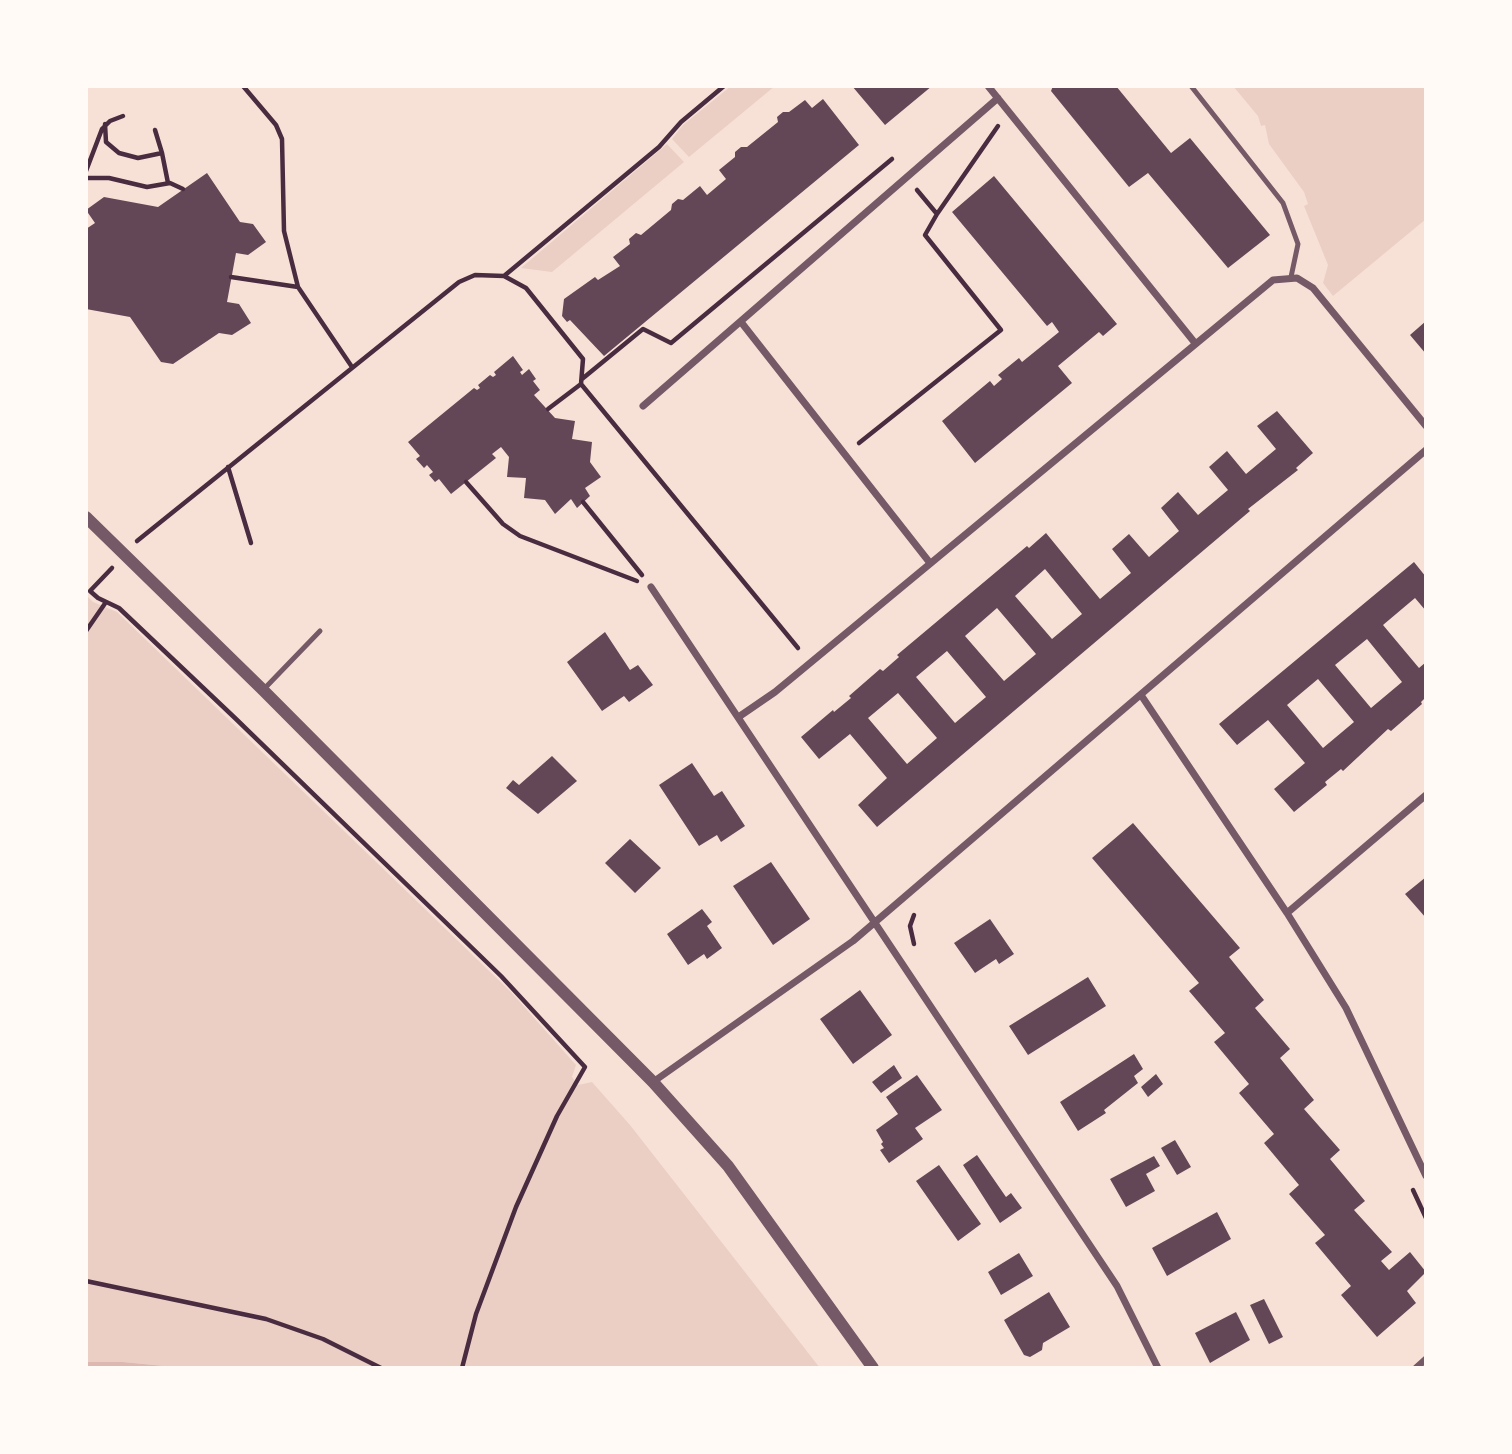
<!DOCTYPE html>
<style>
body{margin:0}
#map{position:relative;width:1512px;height:1454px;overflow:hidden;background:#f7e1d7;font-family:"Noto Sans",sans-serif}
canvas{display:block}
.frame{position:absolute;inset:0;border:88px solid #fffaf5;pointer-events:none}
</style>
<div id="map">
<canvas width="1512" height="1454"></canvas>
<div class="frame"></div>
</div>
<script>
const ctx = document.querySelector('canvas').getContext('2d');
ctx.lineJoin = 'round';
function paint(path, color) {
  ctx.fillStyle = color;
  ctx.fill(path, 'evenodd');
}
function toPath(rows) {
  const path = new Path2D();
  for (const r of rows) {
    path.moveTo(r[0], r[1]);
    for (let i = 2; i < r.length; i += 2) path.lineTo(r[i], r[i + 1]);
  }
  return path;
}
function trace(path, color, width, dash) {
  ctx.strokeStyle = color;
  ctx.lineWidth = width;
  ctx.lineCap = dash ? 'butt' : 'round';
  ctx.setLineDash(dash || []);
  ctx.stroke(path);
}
paint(toPath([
 [731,86,775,86,689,157,672,139,683,125],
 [1233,86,1426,86,1426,219,1333,296,1323,283,1328,265,1304,206,1308,204,1304,192,1269,144,1265,125,1261,126,1258,116],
 [667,144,684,162,552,272,521,268],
 [86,595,93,602,117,612,511,992,576,1065,572,1077,578,1085,592,1082,630,1125,820,1368,185,1368,123,1362,86,1362]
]), '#ebcfc5');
paint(toPath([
 [86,1362,123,1362,185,1368,86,1368]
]), '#dcb8b0');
paint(toPath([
 [852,86,932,86,885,125],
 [1053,86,1116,86,1171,153,1190,138,1270,235,1228,268,1148,173,1129,187,1051,91],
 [823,99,859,145,604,356,570,320,567,322,562,316,564,299,595,277,598,280,620,266,613,257,630,244,629,239,636,233,641,235,671,210,672,204,678,199,683,200,700,186,707,195,726,179,719,170,735,157,735,152,741,147,747,147,778,122,777,117,783,112,789,112,805,100,812,108],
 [207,173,240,222,253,224,266,242,248,255,236,253,227,302,239,304,251,323,232,335,219,333,173,364,161,362,130,317,86,309,86,229,95,223,86,210,104,197,158,207],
 [994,176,1117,324,1103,336,1099,332,1058,366,1072,383,975,463,942,421,990,381,994,386,1002,379,998,375,1019,358,1022,362,1059,332,1052,322,1047,326,952,212],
 [1426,321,1426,354,1410,335],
 [513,356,523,370,520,372,522,375,529,369,536,379,533,381,540,390,534,395,555,418,575,421,572,439,592,442,590,462,601,477,585,488,590,496,577,508,571,499,555,514,545,500,524,498,526,478,507,477,509,457,501,447,492,454,496,458,451,494,439,479,435,482,429,475,433,472,427,465,424,468,416,459,420,456,408,442,474,388,477,390,480,388,478,385,490,375,493,377,496,375,494,372],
 [1277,411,1313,453,1296,468,1298,470,1248,509,1250,511,877,827,858,805,887,778,850,734,819,759,801,737,833,710,834,712,851,698,849,696,880,669,883,671,899,657,897,655,1027,546,1029,548,1046,533,1100,599,1131,573,1112,549,1129,534,1149,557,1179,531,1161,508,1178,492,1198,515,1228,490,1209,467,1227,451,1246,474,1276,449,1257,426],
 [1045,569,1082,614,1052,639,1015,596],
 [997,608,1036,654,1004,681,965,636],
 [947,651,986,697,955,723,916,677],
 [898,693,937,738,907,764,868,718],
 [1414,562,1426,577,1426,611,1415,598,1383,625,1419,668,1426,662,1426,697,1421,702,1422,704,1391,731,1388,729,1343,771,1341,769,1325,782,1327,785,1294,812,1274,789,1305,763,1268,720,1237,745,1219,724],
 [1367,639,1402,682,1371,708,1335,665],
 [1318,679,1354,722,1323,748,1287,705],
 [605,632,630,670,638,665,653,685,629,702,624,696,602,711,567,662],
 [552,756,577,781,538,814,506,788,513,780,519,785],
 [692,763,714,796,722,791,745,826,721,842,717,835,699,846,659,785],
 [1133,823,1240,948,1229,957,1264,1000,1255,1008,1290,1049,1280,1058,1314,1100,1304,1109,1340,1150,1330,1159,1365,1201,1354,1210,1392,1252,1381,1261,1389,1270,1410,1252,1426,1272,1407,1291,1416,1303,1377,1337,1341,1295,1351,1286,1315,1243,1325,1235,1289,1194,1299,1185,1264,1143,1274,1134,1239,1093,1249,1084,1214,1042,1225,1033,1189,991,1199,983,1092,858],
 [630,839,661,868,635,893,605,863],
 [771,862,810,919,773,945,733,886],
 [1426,877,1426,918,1405,894],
 [702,909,712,922,707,926,722,948,707,959,704,954,688,965,667,934],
 [990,919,1014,954,999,964,996,959,975,973,954,943],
 [1088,977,1106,1006,1028,1055,1009,1026],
 [860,990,892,1035,853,1064,820,1019],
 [1134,1054,1143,1069,1134,1076,1138,1083,1104,1110,1106,1113,1078,1131,1060,1102],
 [894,1065,902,1078,881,1093,872,1082],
 [1156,1074,1163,1084,1148,1097,1141,1087],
 [917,1075,942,1110,915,1128,923,1139,889,1163,880,1150,884,1148,881,1144,883,1142,876,1130,898,1114,886,1097],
 [1175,1140,1191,1167,1177,1175,1161,1148],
 [977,1155,1006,1197,1011,1193,1022,1208,1000,1223,963,1165],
 [1154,1156,1160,1166,1146,1174,1155,1191,1126,1207,1110,1179],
 [939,1165,981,1224,958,1241,916,1181],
 [1217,1212,1231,1239,1167,1276,1152,1248],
 [1019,1253,1033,1276,1001,1295,988,1272],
 [1049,1292,1070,1327,1043,1343,1042,1350,1030,1357,1024,1355,1004,1320],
 [1264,1299,1283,1337,1269,1344,1250,1305],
 [1236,1312,1250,1340,1210,1363,1195,1333]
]), '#644757');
trace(toPath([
 [243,86,276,125,282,139,284,231,298,287,352,367],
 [105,124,106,142,119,153,138,158,162,153,168,183],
 [155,130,162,153],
 [86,171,102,129,110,121,123,116],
 [86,178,109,178,147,187,170,183,183,189],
 [937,214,998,126],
 [504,276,526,288,583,359,581,384,798,648],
 [231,277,298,287],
 [582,379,643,329,671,343,892,159],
 [548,409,581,384],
 [859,443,1001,330,925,235,937,214,917,190],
 [228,467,251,543],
 [466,482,503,524,520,536,637,581],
 [583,502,642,575],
 [137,541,459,282,475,275,504,276,659,147,681,122,724,86],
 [112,568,90,591,98,598,119,608,236,719,501,976,585,1067,557,1116,516,1207,476,1314,462,1368],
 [86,631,106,602],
 [914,915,910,926,914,944],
 [1413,1190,1426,1218],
 [86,1281,266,1319,323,1339,381,1368]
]), '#4a2c40', 4.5);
trace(toPath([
 [1191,86,1283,203,1298,244,1291,277],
 [264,689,320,631]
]), '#755966', 5);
trace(toPath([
 [988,86,1195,343],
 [741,322,930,563],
 [643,406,998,98],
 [651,587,1117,1286,1158,1368],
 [1141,695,1287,913,1346,1008,1426,1176],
 [740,716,775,692,1273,280,1297,278,1313,288,1426,426],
 [1287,913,1426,795],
 [653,1082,853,941,1426,450],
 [1416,1368,1426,1359]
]), '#755966', 7);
trace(toPath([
 [86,517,263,690,653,1082,728,1166,873,1368]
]), '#755966', 12);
</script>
